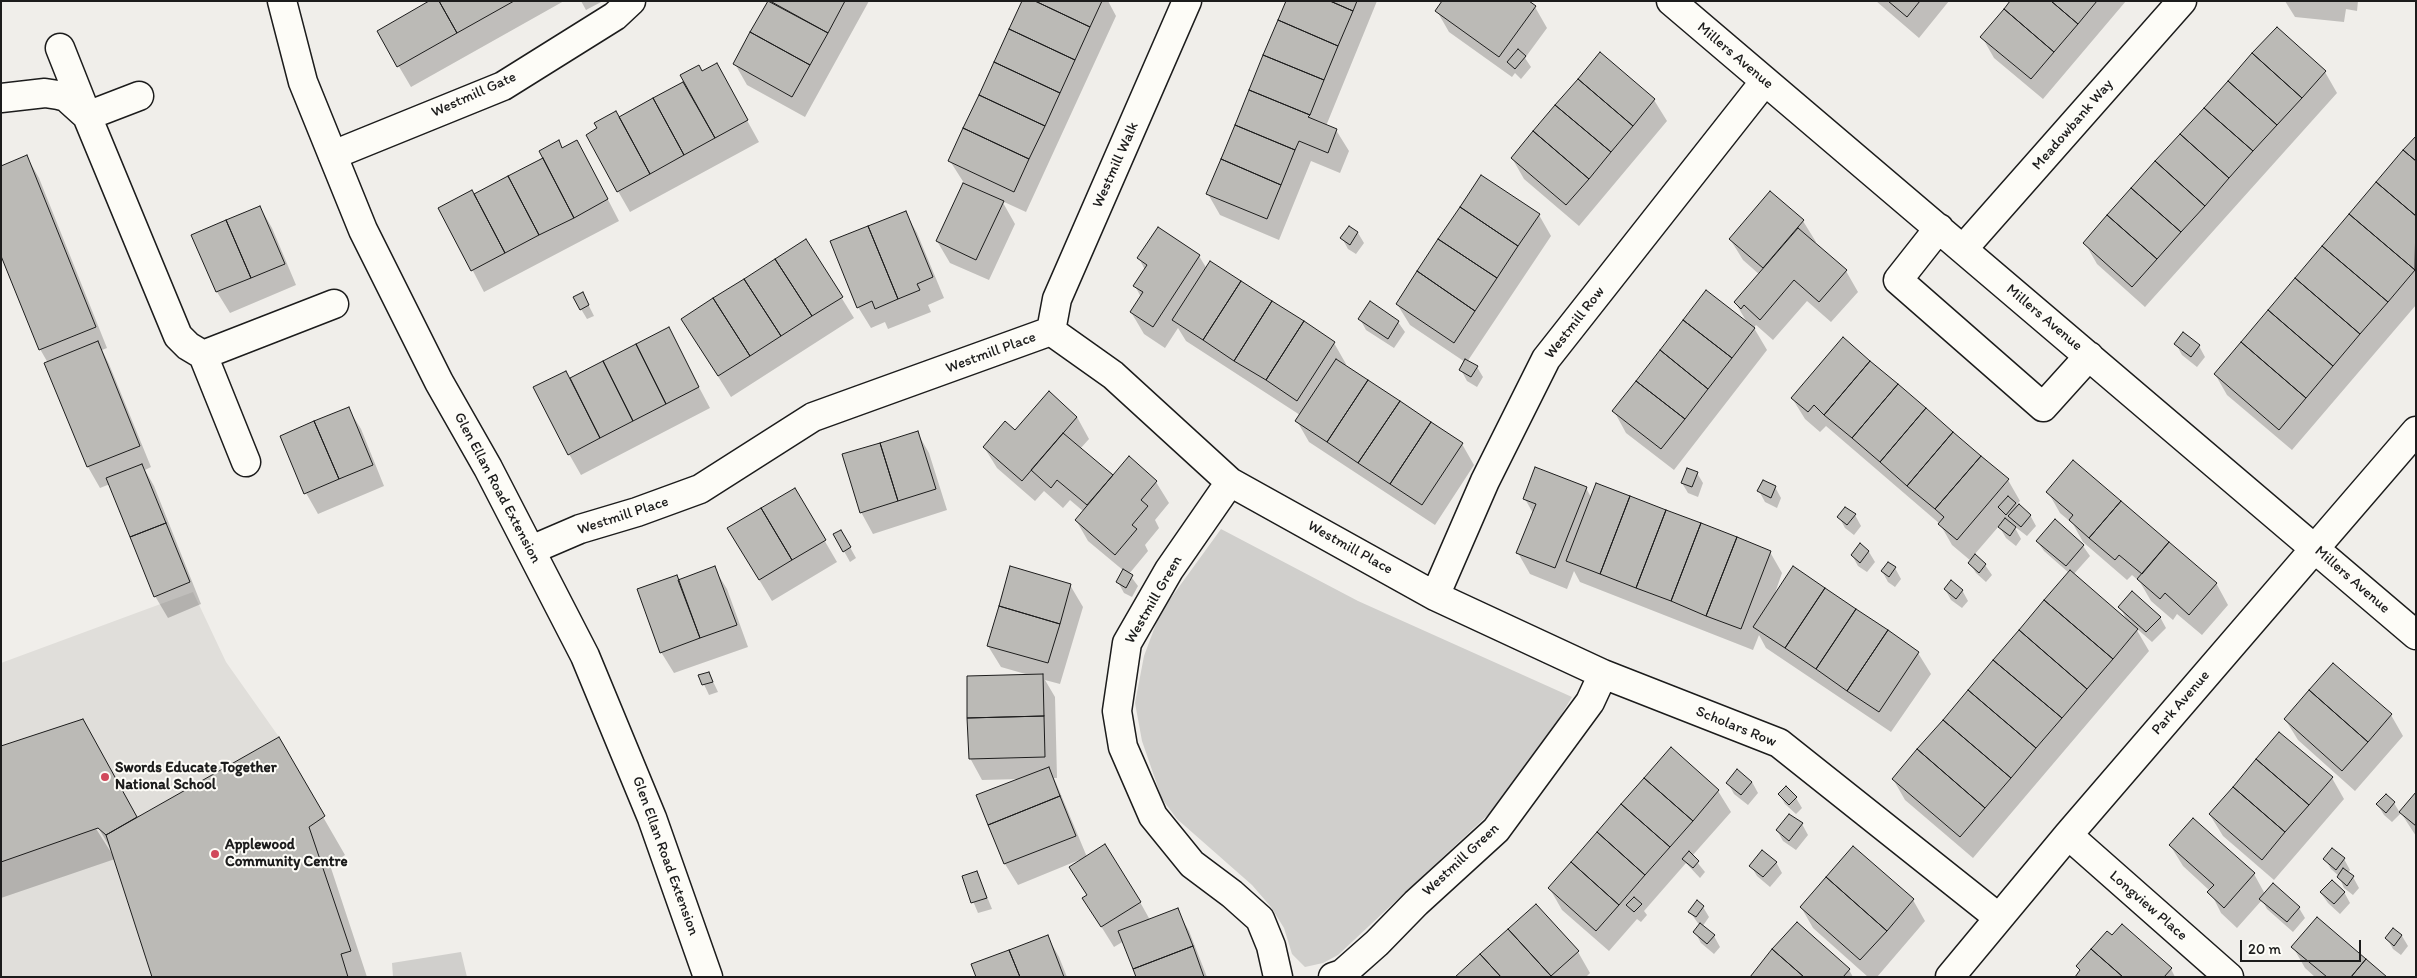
<!DOCTYPE html>
<style>
body{margin:0}
#map{position:relative;width:2417px;height:978px;overflow:hidden;background:#f0eeea;font-family:Itim,sans-serif}
canvas{display:block}
.frame{position:absolute;inset:0;border:2px solid #1c1c1c;pointer-events:none}
.scale{position:absolute;left:2240px;top:940px;width:121px;height:22px;box-sizing:border-box;border:2px solid #1c1c1c;border-top:0;padding-left:6px;font-size:15px;line-height:18px;white-space:nowrap;color:#1c1c1c;-webkit-text-stroke:4px #fdfcf7;paint-order:stroke}
</style>
<div id="map">
<canvas width="2417" height="978"></canvas>
<div class="frame"></div>
<div class="scale">20 m</div>
</div>
<script>
const ctx = document.querySelector('canvas').getContext('2d');
ctx.lineJoin = 'round';
function paint(path, color) {
  ctx.fillStyle = color;
  ctx.fill(path, 'evenodd');
}
function toPath(rows) {
  const path = new Path2D();
  for (const r of rows) {
    path.moveTo(r[0], r[1]);
    for (let i = 2; i < r.length; i += 2) path.lineTo(r[i], r[i + 1]);
  }
  return path;
}
function trace(path, color, width, dash) {
  ctx.strokeStyle = color;
  ctx.lineWidth = width;
  ctx.lineCap = dash ? 'butt' : 'round';
  ctx.setLineDash(dash || []);
  ctx.stroke(path);
}
function write(font, color, halo, rows, align = 'center') {
  ctx.font = font + ' Itim,sans-serif';
  ctx.lineWidth = 4;
  ctx.setLineDash([]);
  ctx.textBaseline = 'middle';
  ctx.strokeStyle = halo;
  ctx.fillStyle = color;
  for (const [text, x, y, turn = 0] of rows) {
    ctx.save();
    ctx.translate(x, y);
    ctx.rotate((+turn || 0) * Math.PI / 180);
    ctx.textAlign = isNaN(turn) ? turn : align;
    if (halo) ctx.strokeText(text, 0, 0);
    ctx.fillText(text, 0, 0);
    ctx.restore();
  }
}
paint(toPath([
 [193,592,226,662,279,737,106,835,152,977,1,977,1,663]
]), '#e0deda');
paint(toPath([
 [1221,529,1358,601,1572,697,1533,762,1490,813,1338,955,1323,963,1305,967,1292,954,1284,928,1271,907,1252,885,1177,819,1162,799,1142,741,1135,703,1144,656,1160,613],
 [461,952,467,977,393,977,392,963]
]), '#d0cfcc');
paint(toPath([
 [431,1,564,1,411,87,378,31],
 [581,1,603,1,586,10],
 [769,1,869,1,805,117,747,85,735,64],
 [1023,1,1108,1,1116,16,1026,212,1002,201,1015,224,989,280,950,263,937,241,964,183,950,161],
 [1287,1,1377,1,1326,126,1336,130,1349,151,1340,173,1311,161,1279,240,1220,215,1208,194],
 [1876,1,1949,1,1919,38],
 [2012,1,2126,1,2043,99,1994,58,1982,37],
 [2285,1,2358,1,2357,11,2346,9,2344,22,2295,17],
 [1535,7,1547,28,1525,58,1531,67,1521,79,1515,73,1512,77,1449,32,1437,11],
 [1600,54,1654,100,1667,121,1579,226,1524,179,1512,158],
 [2325,72,2337,93,2145,307,2097,264,2085,243],
 [702,73,728,86,759,142,630,212,618,191,599,129],
 [2416,138,2416,305,2292,450,2227,395,2215,374],
 [562,149,589,163,619,221,484,292,440,208,474,195],
 [27,157,39,178,107,348,102,350,109,364,151,467,145,470,154,486,201,604,168,618,155,596,110,484,100,488,88,467,46,364,48,363,40,349],
 [1770,193,1803,221,1816,242,1814,244,1846,271,1858,292,1831,322,1807,301,1773,340,1756,325,1754,328,1767,350,1674,470,1626,433,1614,411,1748,324,1735,302,1760,275,1743,260,1730,239],
 [260,207,272,228,296,285,230,313,217,292,193,235],
 [905,212,917,233,944,298,928,305,931,312,888,329,885,322,871,328,858,307],
 [1539,215,1551,236,1467,362,1477,367,1483,377,1477,387,1467,381,1461,370,1465,362,1410,325,1397,304],
 [1358,233,1364,243,1356,254,1348,249,1342,238],
 [1199,256,1207,269,1334,343,1346,364,1345,366,1462,444,1474,465,1435,525,1309,442,1297,421,1300,415,1186,341,1178,328,1165,348,1144,334,1131,312,1141,297,1135,286,1145,270,1139,258],
 [841,297,854,318,731,397,695,340],
 [588,304,594,316,587,319,581,309],
 [1360,319,1398,322,1405,332,1394,348,1366,330],
 [668,329,710,408,581,475,569,454,570,380],
 [1843,339,2008,480,2020,501,2017,504,2030,515,2036,526,2027,536,2014,526,2021,539,2016,546,2006,538,1999,526,1974,555,1985,565,1992,575,1986,582,1976,573,1970,563,1971,561,1952,545,1940,524,1826,426,1820,432,1805,419,1792,398],
 [2176,344,2199,346,2205,357,2197,367,2182,355],
 [348,408,361,429,384,486,318,514,306,493],
 [1077,417,1089,439,1080,449,1113,477,1129,458,1156,482,1169,503,1155,520,1159,528,1145,545,1148,551,1129,574,1138,586,1132,597,1124,593,1118,582,1124,571,1088,541,1076,520,1083,511,1070,500,1063,508,1044,491,1035,501,997,468,984,447,1015,431],
 [917,432,929,453,947,510,873,534,861,512],
 [1697,473,1703,483,1698,497,1688,493,1682,483],
 [1775,487,1781,498,1777,508,1765,502,1759,491],
 [1586,488,1592,499,1770,552,1782,573,1774,596,1918,653,1931,674,1891,732,1766,648,1759,635,1753,650,1580,582,1574,571,1567,589,1530,574,1518,553,1533,513,1525,499],
 [795,490,837,562,772,601,741,550],
 [2048,492,2216,583,2228,605,2202,635,2177,614,2173,620,2151,601,2140,582,2132,575,2127,580,2083,542,2073,524,2060,513],
 [1855,515,1861,526,1854,535,1845,528,1839,517],
 [2055,521,2083,546,2090,556,2073,575,2128,622,2120,607,2160,617,2166,628,2152,642,2135,627,2149,651,1973,858,1905,800,1893,779,2069,573,2044,551,2037,541],
 [841,531,856,558,850,562,835,535],
 [1869,552,1875,562,1867,572,1858,566,1852,555],
 [1888,563,1895,568,1901,579,1895,587,1888,582,1882,571],
 [714,568,727,589,748,647,674,673,661,652,679,581],
 [1070,585,1083,607,1060,684,1045,680,1055,697,1057,778,1054,778,1087,857,1140,902,1150,920,1177,910,1189,931,1207,977,1137,977,1124,941,1114,947,1084,899,1088,896,1079,860,1018,885,1005,864,978,796,1020,779,982,780,970,758,1029,675,1001,667,988,646],
 [1945,589,1962,590,1968,601,1962,608,1951,600],
 [709,673,718,692,709,695,700,676],
 [2391,715,2403,736,2355,791,2298,740,2285,719],
 [278,739,345,855,330,865,367,977,154,977,115,859,1,898,1,748,100,751,137,819],
 [95,822,112,851,114,857,93,824],
 [2332,778,2344,799,2274,880,2223,836,2210,815],
 [1752,782,1758,793,1748,805,1734,794,1728,783],
 [1718,791,1731,812,1692,856,1705,872,1700,878,1686,863,1644,911,1647,915,1641,922,1637,919,1609,951,1562,910,1550,889],
 [1779,794,1796,798,1802,808,1796,814,1785,804],
 [2416,794,2416,836,2401,813,2392,822,2384,815,2378,805,2394,803,2400,813],
 [2193,820,2254,874,2265,894,2299,908,2305,918,2293,932,2267,909,2262,900,2237,928,2221,913,2210,891,2183,866,2170,845],
 [1802,824,1808,835,1796,850,1783,841,1777,830],
 [2325,859,2344,859,2350,870,2348,873,2353,877,2359,888,2353,895,2344,888,2339,876,2331,869],
 [1776,862,1782,873,1770,887,1757,876,1751,866],
 [977,872,992,909,978,913,963,877],
 [2344,892,2350,903,2340,914,2328,903,2321,893],
 [1913,900,1925,921,1877,977,1868,977,1813,928,1801,907],
 [1703,907,1709,917,1702,927,1714,936,1720,947,1714,954,1701,943,1695,932,1700,926,1690,912],
 [1797,924,1849,970,1853,977,1751,977],
 [2394,930,2402,936,2408,946,2401,955,2393,949,2387,938],
 [1047,936,1059,957,1067,977,977,977],
 [2293,947,2385,977,2315,977,2305,968],
 [1578,952,1590,973,1586,977,1457,977],
 [2077,966,2171,969,2175,977,2076,977,2081,972]
]), '#0003');
const building = toPath([
 [429,1,439,1,457,33,397,67,377,31,429,1],
 [439,1,514,1,457,33,439,1],
 [768,1,828,33,810,65,750,32,768,1],
 [770,1,845,1,828,33,770,1],
 [1022,1,1035,1,1090,27,1075,60,1009,29,1022,1],
 [1035,1,1102,1,1090,27,1035,1],
 [1286,1,1330,1,1353,11,1338,46,1278,20,1286,1],
 [1330,1,1357,1,1353,11,1330,1],
 [1442,1,1529,1,1536,6,1499,57,1435,11,1442,1],
 [1888,1,1920,1,1907,17,1888,1],
 [2010,1,2051,1,2078,24,2054,52,2004,9,2010,1],
 [2051,1,2097,1,2078,24,2051,1],
 [2004,9,2054,52,2031,79,1980,37,2004,9],
 [1278,20,1338,46,1324,80,1263,55,1278,20],
 [2277,27,2326,71,2302,98,2252,53,2277,27],
 [1009,29,1075,60,1060,93,994,62,1009,29],
 [750,32,810,65,792,97,733,64,750,32],
 [1518,49,1526,56,1515,69,1507,62,1518,49],
 [1600,52,1655,99,1633,126,1578,79,1600,52],
 [2252,53,2302,98,2277,125,2228,81,2252,53],
 [1263,55,1324,80,1310,115,1249,90,1263,55],
 [994,62,1060,93,1045,126,979,95,994,62],
 [717,63,748,120,715,138,680,75,699,65,702,71,717,63],
 [1578,79,1633,126,1611,152,1555,105,1578,79],
 [2228,81,2277,125,2253,151,2204,108,2228,81],
 [683,82,715,138,684,155,653,98,683,82],
 [1249,90,1310,115,1308,117,1337,129,1328,153,1299,141,1295,150,1235,125,1249,90],
 [979,95,1045,126,1029,159,963,128,979,95],
 [653,98,684,155,650,174,619,117,653,98],
 [1555,105,1611,152,1589,179,1533,131,1555,105],
 [2204,108,2253,151,2229,178,2180,134,2204,108],
 [616,111,650,174,617,192,586,135,597,128,594,123,616,111],
 [1235,125,1295,150,1281,185,1221,159,1235,125],
 [963,128,1029,159,1014,192,948,161,963,128],
 [1533,131,1589,179,1566,205,1511,158,1533,131],
 [2180,134,2229,178,2205,206,2155,161,2180,134],
 [2416,136,2416,161,2403,150,2416,136],
 [559,140,562,148,577,140,608,199,574,218,539,151,559,140],
 [2403,150,2416,161,2416,216,2376,182,2403,150],
 [27,155,96,327,39,350,1,256,1,166,27,155],
 [543,158,574,218,539,235,508,176,543,158],
 [1221,159,1281,185,1267,219,1206,194,1221,159],
 [2155,161,2205,206,2181,232,2131,188,2155,161],
 [1481,175,1540,214,1518,246,1460,207,1481,175],
 [508,176,539,235,505,253,474,194,508,176],
 [2376,182,2416,216,2415,270,2349,214,2376,182],
 [963,183,1004,201,976,260,936,241,963,183],
 [2131,188,2181,232,2157,259,2107,215,2131,188],
 [472,190,505,253,471,271,438,208,472,190],
 [1770,191,1804,220,1763,268,1729,239,1770,191],
 [260,206,285,264,251,278,226,220,260,206],
 [1460,207,1518,246,1497,278,1438,239,1460,207],
 [906,211,933,277,917,284,920,290,898,299,868,226,906,211],
 [2349,214,2415,270,2388,302,2322,246,2349,214],
 [2107,215,2157,259,2132,287,2083,243,2107,215],
 [226,220,251,278,216,292,191,235,226,220],
 [868,226,898,299,875,309,872,301,857,308,830,241,868,226],
 [1349,226,1358,232,1350,245,1340,238,1349,226],
 [1158,227,1200,255,1153,327,1130,312,1143,292,1133,286,1147,265,1137,258,1158,227],
 [1798,228,1847,270,1819,302,1794,280,1760,320,1744,305,1741,309,1734,302,1798,228],
 [806,239,843,297,812,316,775,259,806,239],
 [1438,239,1497,278,1475,311,1417,271,1438,239],
 [2322,246,2388,302,2360,334,2295,278,2322,246],
 [775,259,812,316,781,336,744,279,775,259],
 [1210,261,1241,281,1203,340,1172,320,1210,261],
 [1417,271,1475,311,1454,343,1396,304,1417,271],
 [2295,278,2360,334,2333,366,2268,310,2295,278],
 [744,279,781,336,750,356,713,298,744,279],
 [1241,281,1272,301,1234,361,1203,340,1241,281],
 [1706,290,1755,328,1732,358,1683,320,1706,290],
 [583,292,589,305,580,310,573,297,583,292],
 [713,298,750,356,718,376,681,319,713,298],
 [1272,301,1304,321,1266,380,1234,361,1272,301],
 [1370,301,1399,321,1388,339,1358,319,1370,301],
 [2268,310,2333,366,2306,398,2241,342,2268,310],
 [1683,320,1732,358,1708,389,1660,350,1683,320],
 [1304,321,1335,342,1297,401,1266,380,1304,321],
 [669,327,699,387,666,404,636,344,669,327],
 [2183,332,2200,345,2191,357,2174,344,2183,332],
 [1843,337,1870,361,1824,415,1814,405,1808,412,1791,398,1843,337],
 [98,341,140,446,87,467,44,363,98,341],
 [2241,342,2306,398,2279,430,2214,374,2241,342],
 [636,344,666,404,633,421,603,361,636,344],
 [1660,350,1708,389,1685,419,1636,381,1660,350],
 [1336,359,1368,380,1327,442,1295,421,1336,359],
 [1465,359,1478,366,1471,377,1459,370,1465,359],
 [603,361,633,421,600,438,570,378,603,361],
 [1870,361,1898,384,1852,438,1824,415,1870,361],
 [566,371,600,438,568,455,533,387,566,371],
 [1368,380,1400,401,1358,463,1327,442,1368,380],
 [1636,381,1685,419,1661,449,1612,411,1636,381],
 [1898,384,1926,408,1880,462,1852,438,1898,384],
 [1049,391,1077,417,1022,481,983,447,1005,421,1015,430,1049,391],
 [1400,401,1431,422,1390,484,1358,463,1400,401],
 [349,407,373,465,339,479,314,421,349,407],
 [1926,408,1953,432,1907,486,1880,462,1926,408],
 [314,421,339,479,304,494,280,436,314,421],
 [1431,422,1463,443,1422,505,1390,484,1431,422],
 [918,431,936,489,898,501,880,443,918,431],
 [1953,432,1981,456,1935,509,1907,486,1953,432],
 [1063,433,1113,475,1087,505,1057,480,1051,488,1031,470,1063,433],
 [880,443,898,501,860,513,842,454,880,443],
 [1129,456,1157,481,1141,500,1148,506,1132,525,1137,529,1115,555,1075,520,1129,456],
 [1981,456,2009,479,1957,540,1938,524,1944,517,1935,509,1981,456],
 [2073,460,2121,501,2089,538,2069,520,2073,515,2046,492,2073,460],
 [142,464,166,523,130,537,106,478,142,464],
 [1535,467,1587,487,1555,568,1516,553,1536,504,1523,499,1535,467],
 [1687,468,1698,472,1692,487,1681,483,1687,468],
 [1763,480,1776,486,1771,498,1757,491,1763,480],
 [1596,483,1630,496,1600,574,1566,561,1596,483],
 [795,488,826,540,792,560,761,508,795,488],
 [1630,496,1666,510,1636,588,1600,574,1630,496],
 [2008,496,2016,503,2006,515,1998,507,2008,496],
 [2121,501,2169,542,2142,574,2119,555,2115,560,2089,538,2121,501],
 [2019,504,2031,515,2021,527,2008,516,2019,504],
 [1845,507,1856,514,1847,525,1837,517,1845,507],
 [761,508,792,560,759,580,727,528,761,508],
 [1666,510,1701,523,1671,601,1636,588,1666,510],
 [2005,518,2016,527,2010,536,1998,527,2005,518],
 [2055,519,2084,545,2066,566,2036,541,2055,519],
 [166,523,190,582,154,597,130,537,166,523],
 [1701,523,1737,537,1706,616,1671,601,1701,523],
 [841,530,851,547,843,552,833,534,841,530],
 [1737,537,1771,551,1741,629,1706,616,1737,537],
 [2169,542,2217,583,2189,615,2165,593,2160,599,2137,579,2169,542],
 [1860,543,1869,551,1860,563,1851,555,1860,543],
 [1975,554,1986,564,1979,573,1968,563,1975,554],
 [1888,562,1896,567,1889,577,1881,571,1888,562],
 [715,566,737,625,700,638,678,580,715,566],
 [1010,566,1071,584,1060,624,999,606,1010,566],
 [1793,566,1825,588,1785,648,1753,627,1793,566],
 [1123,569,1133,575,1126,588,1116,582,1123,569],
 [2070,570,2138,629,2113,659,2044,600,2070,570],
 [677,575,700,638,660,653,637,589,677,575],
 [1951,580,1963,590,1956,599,1944,589,1951,580],
 [1825,588,1856,609,1816,669,1785,648,1825,588],
 [2132,591,2161,617,2146,632,2118,607,2132,591],
 [2044,600,2113,659,2087,689,2019,630,2044,600],
 [999,606,1060,624,1048,663,987,646,999,606],
 [1856,609,1888,630,1847,691,1816,669,1856,609],
 [1888,630,1919,652,1879,712,1847,691,1888,630],
 [2019,630,2087,689,2062,718,1993,660,2019,630],
 [1993,660,2062,718,2036,748,1968,690,1993,660],
 [2333,663,2392,714,2368,742,2309,690,2333,663],
 [709,672,713,682,702,685,698,675,709,672],
 [1043,674,1044,716,967,718,967,676,1043,674],
 [1968,690,2036,748,2011,778,1943,720,1968,690],
 [2309,690,2368,742,2342,771,2284,719,2309,690],
 [1044,716,1045,757,969,759,967,718,1044,716],
 [83,719,137,817,106,835,98,828,1,862,1,746,83,719],
 [1943,720,2011,778,1985,808,1917,749,1943,720],
 [2279,732,2333,777,2309,805,2256,759,2279,732],
 [279,737,325,816,309,827,351,951,341,954,348,977,152,977,106,835,279,737],
 [1671,747,1719,790,1693,821,1644,778,1671,747],
 [1917,749,1985,808,1960,837,1892,779,1917,749],
 [2256,759,2309,805,2285,832,2233,787,2256,759],
 [1049,767,1060,796,988,825,976,795,1049,767],
 [1737,769,1752,782,1741,795,1726,783,1737,769],
 [1644,778,1693,821,1670,847,1621,804,1644,778],
 [1786,786,1797,797,1789,805,1778,794,1786,786],
 [2233,787,2285,832,2262,860,2209,814,2233,787],
 [2416,792,2416,826,2399,812,2416,792],
 [2386,794,2395,802,2386,813,2376,804,2386,794],
 [1060,796,1076,836,1004,864,988,825,1060,796],
 [1621,804,1670,847,1645,875,1597,832,1621,804],
 [1789,814,1803,823,1789,841,1776,830,1789,814],
 [2193,818,2255,873,2224,908,2207,892,2214,885,2169,845,2193,818],
 [1597,832,1645,875,1619,905,1571,862,1597,832],
 [1105,844,1141,902,1101,927,1082,898,1087,895,1069,867,1105,844],
 [1853,846,1914,899,1887,931,1826,877,1853,846],
 [2332,848,2345,858,2336,870,2323,859,2332,848],
 [1762,850,1777,862,1763,877,1749,866,1762,850],
 [1689,851,1699,861,1693,868,1682,859,1689,851],
 [1571,862,1619,905,1596,931,1548,888,1571,862],
 [2343,868,2354,876,2347,886,2337,877,2343,868],
 [977,871,987,898,971,903,962,876,977,871],
 [1826,877,1887,931,1860,960,1800,907,1826,877],
 [2332,880,2345,892,2334,904,2320,892,2332,880],
 [2273,883,2300,907,2287,922,2259,899,2273,883],
 [1634,897,1642,904,1634,912,1626,905,1634,897],
 [1697,900,1704,906,1696,917,1688,912,1697,900],
 [1536,904,1579,951,1551,976,1508,929,1536,904],
 [1178,908,1193,946,1133,969,1118,931,1178,908],
 [2317,917,2366,959,2351,977,2327,977,2291,947,2317,917],
 [1797,922,1850,969,1843,977,1804,977,1772,949,1797,922],
 [1700,923,1715,935,1707,944,1693,932,1700,923],
 [2122,924,2172,968,2164,977,2123,977,2091,949,2107,931,2112,935,2122,924],
 [2393,928,2402,935,2394,946,2385,938,2393,928],
 [1508,929,1551,976,1550,977,1501,977,1480,954,1508,929],
 [1048,935,1064,977,1020,977,1009,950,1048,935],
 [1193,946,1204,977,1136,977,1133,969,1193,946],
 [1772,949,1804,977,1750,977,1772,949],
 [2091,949,2123,977,2075,977,2080,970,2076,966,2091,949],
 [1009,950,1020,977,976,977,971,964,1009,950],
 [1480,954,1501,977,1455,977,1480,954],
 [2366,959,2387,977,2351,977,2366,959]
]);
paint(building, '#bbbab6');
trace(building, '#1c1c1c', 1);
const street = toPath([
 [1671,1,2416,635],
 [60,48,87,116,139,96],
 [1,98,45,93,58,95,66,97,87,116,178,336,188,346,203,355,334,304],
 [333,155,503,86,615,16,631,1],
 [1939,228,1898,280,2043,407,2089,356],
 [1963,249,2182,1],
 [1051,331,1057,299,1187,1],
 [203,355,246,462],
 [1230,482,1169,570,1127,643,1117,711,1123,747,1153,816,1192,864,1232,894,1260,919,1271,946,1278,977],
 [531,550,580,529,637,512,700,489,813,417,1051,331,1113,375,1230,482,1435,596,1603,674,1779,743,1999,918],
 [1435,596,1485,481,1546,359,1765,81],
 [2068,835,2229,977],
 [1333,977,1342,974,1377,943,1416,903,1496,830,1590,702,1603,674],
 [1950,977,2068,835,2416,431]
]);
const secondary = toPath([
 [282,1,303,82,363,230,439,382,488,468,585,656,652,818,708,977]
]);
trace(street, '#1c1c1c', 31);
trace(secondary, '#1c1c1c', 31);
trace(street, '#fdfcf7', 28);
trace(secondary, '#fdfcf7', 28);
for (const [x, y, r, color] of [
 [105,777,5,"#d1495b"],
 [215,854,5,"#d1495b"]
]) {
  const dot = new Path2D();
  dot.arc(x, y, r, 0, 2 * Math.PI);
  ctx.fillStyle = color;
  ctx.fill(dot);
  trace(dot, '#fdfcf7', 2);
}
write('15px', '#1c1c1c', '#fdfcf7', [
 ["Millers Avenue",1735,56,40],
 ["Westmill Gate",474,95,-24],
 ["Meadowbank Way",2073,125,-49],
 ["Westmill Walk",1116,165,-66],
 ["Millers Avenue",2044,318,40],
 ["Westmill Row",1575,323,-52],
 ["Westmill Place",991,353,-20],
 ["Glen Ellan Road Extension",497,488,62],
 ["Westmill Place",623,516,-18],
 ["Westmill Place",1350,548,29],
 ["Millers Avenue",2352,580,41],
 ["Westmill Green",1154,600,-60],
 ["Park Avenue",2181,703,-49],
 ["Scholars Row",1736,727,22],
 ["Glen Ellan Road Extension",665,856,70],
 ["Westmill Green",1461,860,-43],
 ["Longview Place",2148,906,41]
]);
write('bold 15px', '#1c1c1c', '#fdfcf7', [
 ["Swords Educate Together",115,768],
 ["National School",115,785],
 ["Applewood",225,845],
 ["Community Centre",225,862]
], 'left');
</script>
